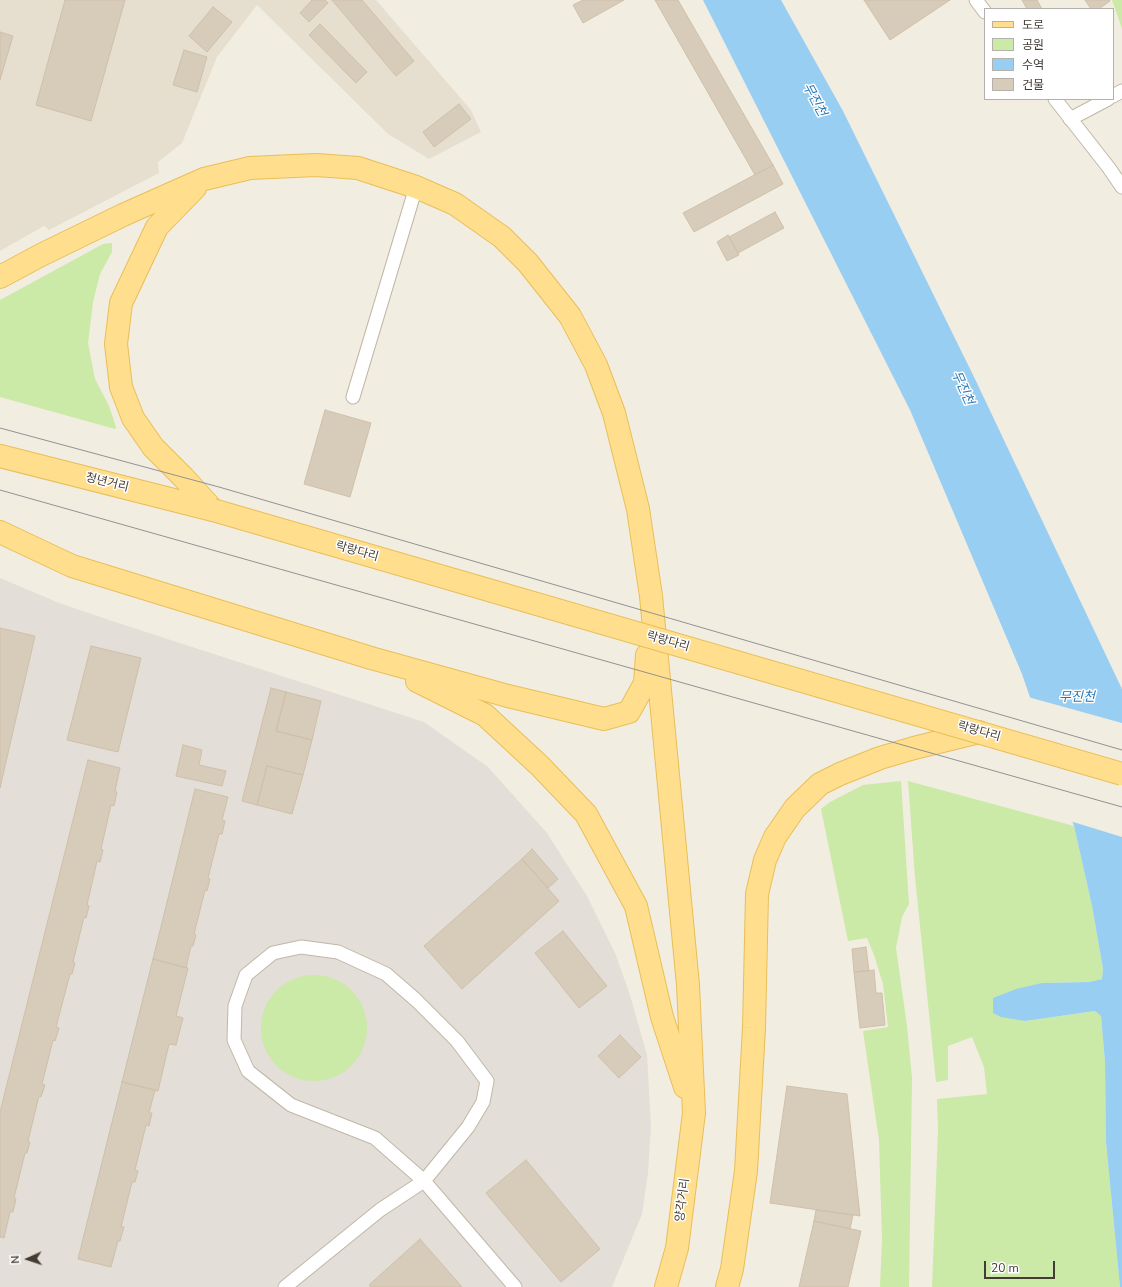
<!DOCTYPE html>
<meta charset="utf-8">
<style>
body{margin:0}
#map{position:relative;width:1122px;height:1287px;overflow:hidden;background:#f2ede1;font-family:"Nunito Sans","Noto Sans KR",sans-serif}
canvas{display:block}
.legend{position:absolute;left:984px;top:8px;width:130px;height:92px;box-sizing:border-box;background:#fff;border:1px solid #b4b1ad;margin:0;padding:5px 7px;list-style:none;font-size:12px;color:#433c32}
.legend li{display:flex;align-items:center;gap:8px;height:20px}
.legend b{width:20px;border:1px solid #b4b1ad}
.north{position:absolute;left:8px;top:1239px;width:40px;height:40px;-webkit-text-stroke:3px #fff;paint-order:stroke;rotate:267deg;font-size:11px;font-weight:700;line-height:16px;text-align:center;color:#433c32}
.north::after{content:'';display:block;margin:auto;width:14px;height:18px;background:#433c32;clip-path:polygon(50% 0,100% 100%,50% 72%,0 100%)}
.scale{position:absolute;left:984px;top:1261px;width:71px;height:18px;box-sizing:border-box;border:2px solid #433c32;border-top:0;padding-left:5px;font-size:12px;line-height:14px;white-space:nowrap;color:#433c32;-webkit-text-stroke:3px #fff;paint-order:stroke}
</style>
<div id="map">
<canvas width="1122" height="1287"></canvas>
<ul class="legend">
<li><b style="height:5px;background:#ffdf8d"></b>도로</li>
<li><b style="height:11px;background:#cbe9a7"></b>공원</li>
<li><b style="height:11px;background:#99cef3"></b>수역</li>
<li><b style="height:11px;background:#d7cbb9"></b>건물</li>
</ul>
<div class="north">N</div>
<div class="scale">20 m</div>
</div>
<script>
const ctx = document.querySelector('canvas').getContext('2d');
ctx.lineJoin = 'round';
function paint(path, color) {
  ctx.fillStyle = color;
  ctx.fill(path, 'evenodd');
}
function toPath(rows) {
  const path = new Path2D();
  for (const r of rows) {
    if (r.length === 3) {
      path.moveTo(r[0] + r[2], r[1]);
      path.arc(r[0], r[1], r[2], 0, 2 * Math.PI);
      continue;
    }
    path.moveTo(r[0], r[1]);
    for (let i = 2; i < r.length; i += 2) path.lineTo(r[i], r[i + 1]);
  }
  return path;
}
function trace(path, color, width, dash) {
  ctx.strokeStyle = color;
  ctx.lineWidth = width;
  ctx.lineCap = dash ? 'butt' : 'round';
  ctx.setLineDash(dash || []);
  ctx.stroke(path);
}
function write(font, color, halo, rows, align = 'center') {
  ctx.font = font + ' "Nunito Sans","Noto Sans KR",sans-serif';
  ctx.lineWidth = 3;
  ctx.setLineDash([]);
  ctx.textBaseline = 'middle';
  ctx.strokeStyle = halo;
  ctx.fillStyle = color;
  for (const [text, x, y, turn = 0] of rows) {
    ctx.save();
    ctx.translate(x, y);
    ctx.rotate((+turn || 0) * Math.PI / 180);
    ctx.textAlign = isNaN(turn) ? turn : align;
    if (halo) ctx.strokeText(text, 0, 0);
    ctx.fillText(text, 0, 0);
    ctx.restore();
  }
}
paint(toPath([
 [0,0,376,0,471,110,481,132,429,159,388,134,257,5,217,57,182,143,158,162,159,173,49,230,44,226,0,251]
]), '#e6dfcf');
paint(toPath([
 [0,578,59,603,115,622,424,722,488,767,547,833,587,896,615,953,630,995,647,1055,651,1126,648,1173,642,1214,612,1287,0,1287]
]), '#e3ded7');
paint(toPath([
 [1112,0,1122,0,1122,29,1117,14],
 [112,243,112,252,100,274,93,302,88,343,95,379,109,406,116,427,115,429,0,397,0,300,103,244],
 [901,781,909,904,902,917,896,948,907,1026,912,1078,909,1287,880,1287,882,1239,879,1140,863,1031,888,1027,883,984,874,955,867,938,848,941,821,809,830,802,863,785],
 [908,781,1074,826,1092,906,1103,969,1102,979,1089,982,1042,983,1025,1021,1095,1011,1101,1016,1105,1062,1106,1142,1120,1287,932,1287,938,1130,937,1099,987,1094,984,1067,972,1037,948,1046,948,1080,936,1082,915,877],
 [314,1028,53]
]), '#cbe9a7');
paint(toPath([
 [703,0,781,0,843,111,975,379,1122,689,1122,1287,1120,1287,1106,1142,1105,1062,1101,1016,1095,1011,1025,1021,1001,1017,993,1013,993,998,1016,989,1042,983,1089,982,1102,979,1103,969,1092,906,1074,826,1022,674,910,410]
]), '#99cef3');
paint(toPath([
 [1028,697,1122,723,1122,837,1070,821]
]), '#f2ede1');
const building = toPath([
 [65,0,125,0,91,121,36,105,65,0],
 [312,0,325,0,328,3,309,22,300,13,312,0],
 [332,0,362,0,414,61,396,76,332,0],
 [583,0,624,0,583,23,573,5,583,0],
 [655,0,678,0,773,165,755,175,655,0],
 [864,0,950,0,890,40,864,0],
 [1022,0,1037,0,1042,9,1027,9,1022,0],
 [1085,0,1109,0,1110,1,1099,9,1091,9,1085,0],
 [213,7,232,22,207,52,189,36,213,7],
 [320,24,367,72,356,83,309,35,320,24],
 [0,32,13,36,0,80,0,32],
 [184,50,207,57,197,92,173,85,184,50],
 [459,104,471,119,434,147,423,132,459,104],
 [773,165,783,184,694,232,683,213,773,165],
 [775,212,784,228,738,253,729,237,775,212],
 [728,235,739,255,727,261,717,242,728,235],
 [325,410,371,423,350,497,304,484,325,410],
 [0,628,35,636,0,788,0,628],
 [91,646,141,658,118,752,67,740,91,646],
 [271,688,286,692,276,731,312,740,303,775,267,766,257,805,242,801,271,688],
 [286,692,321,701,312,740,276,731,286,692],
 [183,745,202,750,199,765,226,771,222,786,176,776,183,745],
 [88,760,120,768,115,791,117,792,114,806,111,805,101,849,103,850,100,862,97,861,87,905,89,906,86,918,84,917,73,962,75,963,72,974,70,974,56,1027,59,1028,55,1041,53,1040,42,1084,45,1085,41,1097,39,1096,28,1141,30,1142,27,1153,25,1153,14,1198,16,1199,13,1212,10,1212,4,1238,0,1237,0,1112,88,760],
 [267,766,303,775,292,814,257,805,267,766],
 [195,789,228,797,222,820,225,821,222,834,219,834,208,878,210,879,207,891,205,890,194,934,196,935,193,946,191,946,186,968,153,959,195,789],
 [532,849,558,879,548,888,522,859,532,849],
 [522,859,559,901,462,989,424,946,522,859],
 [563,931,607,986,579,1008,535,953,563,931],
 [866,947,869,971,854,972,852,949,866,947],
 [153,959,188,968,176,1016,183,1018,176,1045,169,1044,158,1091,122,1082,153,959],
 [874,970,876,993,882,993,885,1025,860,1028,854,972,874,970],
 [620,1035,641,1057,619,1078,598,1056,620,1035],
 [122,1082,155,1090,149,1113,152,1113,149,1126,146,1125,135,1170,138,1171,135,1182,132,1182,121,1227,124,1227,120,1241,118,1241,111,1267,78,1259,122,1082],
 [787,1086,847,1094,860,1216,770,1203,787,1086],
 [526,1160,600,1249,561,1282,486,1193,526,1160],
 [816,1210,853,1215,850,1229,814,1221,816,1210],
 [814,1221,861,1231,848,1287,799,1287,814,1221],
 [420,1239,462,1287,371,1287,369,1285,420,1239]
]);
paint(building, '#d7cbb9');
trace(building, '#cfc0a9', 1);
const lane = toPath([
 [976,0,985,12],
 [1113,96,1122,91],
 [1055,99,1109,168,1122,187],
 [1070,119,1108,99],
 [353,397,416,187],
 [285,1287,380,1210,424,1181,468,1127,483,1102,487,1081,457,1041,416,1000,386,974,338,952,301,947,273,953,246,975,235,1006,234,1040,248,1071,291,1105,375,1138,424,1181,515,1287]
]);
const primary = toPath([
 [195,188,157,227,121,303,116,344,121,387,133,418,153,447,184,478,213,510],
 [0,277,41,255,123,215,204,179,250,168,316,165,358,168,416,187,455,204,502,237,528,263,570,316,596,365,614,413,638,509,651,596,688,985,694,1113,677,1248,666,1287],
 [0,456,213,510],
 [0,532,72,566,371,658,508,696,604,719,629,712,645,683,647,655],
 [417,681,485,715,540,766,586,814,636,906,662,1017,685,1087],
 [727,1287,732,1269,746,1171,754,1028,757,894,765,860,775,837,795,808,820,784,840,774,880,758,914,748,979,732]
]);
trace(lane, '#c0b7a7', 15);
trace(primary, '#e9be58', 24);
trace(lane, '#fff', 13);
trace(primary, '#ffdf8d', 22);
trace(toPath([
 [0,428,219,487,1122,750],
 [0,490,1122,807]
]), '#929292', 1);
const primaryBridge = toPath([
 [213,510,1122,774]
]);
trace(primaryBridge, '#e9be58', 24, []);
trace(primaryBridge, '#ffdf8d', 22);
write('12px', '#433c32', '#fff', [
 ["청년거리",107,483,14],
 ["락랑다리",357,552,16],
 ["락랑다리",668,642,16],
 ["락랑다리",979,732,16],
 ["양각거리",683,1200,-83]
]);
write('italic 13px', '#2777b3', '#fff', [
 ["무진천",814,100,62],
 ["무진천",962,388,66],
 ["무진천",1077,698]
]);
</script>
